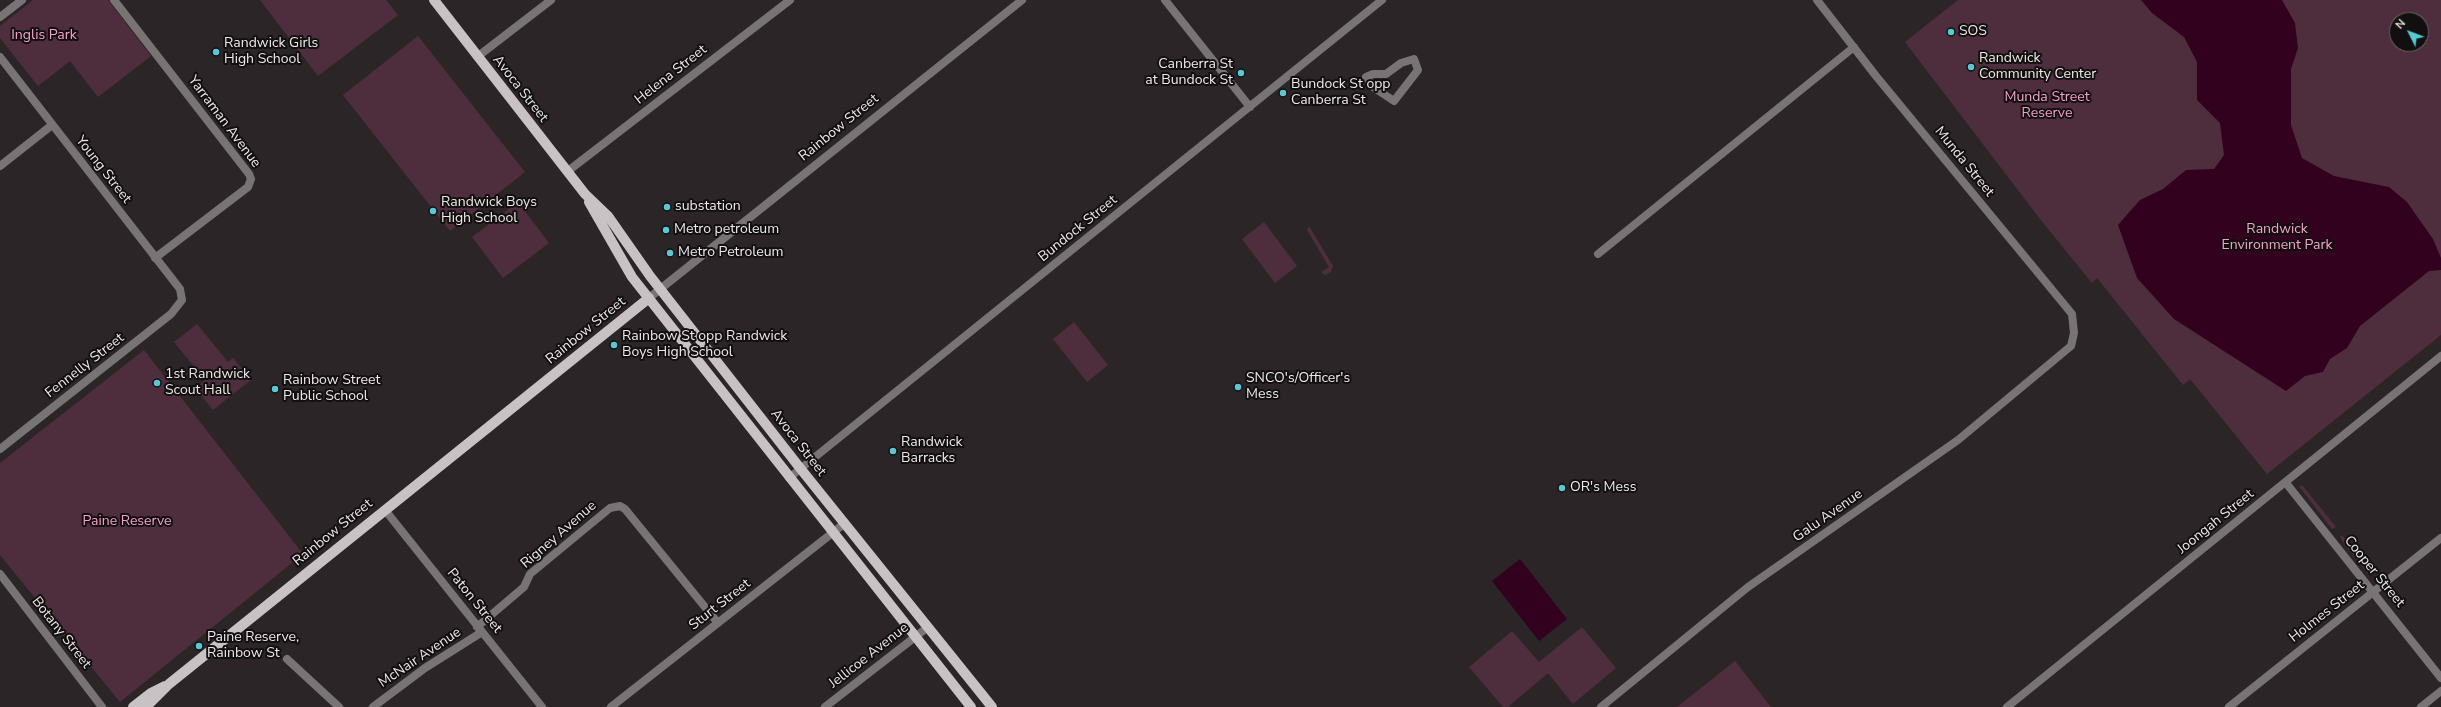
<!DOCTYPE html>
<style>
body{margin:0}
#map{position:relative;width:2441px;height:707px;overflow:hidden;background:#2c2528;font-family:"Nunito Sans",sans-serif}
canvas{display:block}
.north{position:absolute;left:2389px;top:12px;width:40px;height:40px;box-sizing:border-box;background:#120f11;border:1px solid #6a6668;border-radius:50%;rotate:312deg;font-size:11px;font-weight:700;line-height:16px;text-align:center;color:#ede8ea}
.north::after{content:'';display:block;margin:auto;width:14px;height:18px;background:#51ccd3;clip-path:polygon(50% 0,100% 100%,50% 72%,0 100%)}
</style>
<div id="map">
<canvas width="2441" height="707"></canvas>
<div class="north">N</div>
</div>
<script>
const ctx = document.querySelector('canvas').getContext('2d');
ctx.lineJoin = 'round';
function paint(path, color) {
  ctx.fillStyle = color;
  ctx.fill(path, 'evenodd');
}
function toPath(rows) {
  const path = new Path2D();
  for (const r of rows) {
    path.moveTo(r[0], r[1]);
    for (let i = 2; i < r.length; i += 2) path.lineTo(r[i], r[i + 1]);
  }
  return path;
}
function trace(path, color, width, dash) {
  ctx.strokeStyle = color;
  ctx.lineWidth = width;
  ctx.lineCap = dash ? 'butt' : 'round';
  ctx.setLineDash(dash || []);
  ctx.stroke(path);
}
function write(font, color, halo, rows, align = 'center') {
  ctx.font = font + ' "Nunito Sans",sans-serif';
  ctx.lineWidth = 4;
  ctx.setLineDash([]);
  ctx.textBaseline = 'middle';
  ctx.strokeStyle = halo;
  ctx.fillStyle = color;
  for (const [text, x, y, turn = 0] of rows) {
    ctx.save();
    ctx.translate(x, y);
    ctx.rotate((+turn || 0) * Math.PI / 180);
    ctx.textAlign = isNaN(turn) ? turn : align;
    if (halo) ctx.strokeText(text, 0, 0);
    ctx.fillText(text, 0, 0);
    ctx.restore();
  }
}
paint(toPath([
 [33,0,108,0,151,56,98,97,70,61,38,86,0,38,0,26],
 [260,0,386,0,398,15,318,76],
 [1958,0,2441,0,2441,335,2267,474,2190,379,2183,385,2097,278,2092,283,2040,219,1905,42],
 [2397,20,2421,20,2421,44,2397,44],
 [418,36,525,172,450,231,343,95],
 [518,202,549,243,503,278,472,237],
 [1264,222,1297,266,1275,283,1242,239],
 [1309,226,1333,266,1331,272,1325,275,1321,272,1329,267,1307,230],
 [1074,322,1108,365,1087,382,1053,339],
 [197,324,228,362,233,358,251,380,213,410,195,388,205,380,174,342],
 [144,350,303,554,120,702,0,555,0,463],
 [2302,485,2336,527,2332,529,2301,489,2299,487],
 [2342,535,2372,572,2369,575,2343,542,2340,537],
 [1582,627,1616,668,1573,704,1548,673,1508,707,1503,707,1469,667,1512,631,1539,662],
 [1735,661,1771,707,1677,707]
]), '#4e2e3d');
paint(toPath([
 [2141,0,2282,0,2295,23,2298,48,2291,69,2291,125,2302,158,2334,176,2389,187,2407,202,2433,239,2441,258,2441,270,2429,271,2360,326,2347,348,2330,359,2323,372,2305,376,2286,391,2174,319,2137,278,2118,225,2140,200,2163,189,2186,170,2214,169,2224,155,2220,123,2197,100,2197,62,2184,37,2152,13],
 [1520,559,1567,619,1539,641,1492,581]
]), '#32011d');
trace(toPath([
 [114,0,249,174,251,179,248,187,155,258],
 [1165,0,1250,107],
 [0,17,22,0],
 [0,57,180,289,182,300,171,314,0,449],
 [477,57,551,0],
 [1414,59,1418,70,1394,101,1373,87,1366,77,1373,74,1386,74,1401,63,1414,59],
 [0,166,52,125],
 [568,171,790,0],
 [1598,254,1854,47],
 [789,478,1382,0],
 [2286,483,2441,678],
 [385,510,542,707],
 [477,627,524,587,530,574,610,508,620,506,625,509,718,623],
 [287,659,339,707],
 [373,707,425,668,482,632],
 [611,707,845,523],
 [825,707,928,627],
 [1601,707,1748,587,1958,440,2071,346,2074,333,2072,314,1876,76,1817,0],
 [2007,707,2441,356],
 [2229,707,2441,538],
 [2421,707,2441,691]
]), '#787476', 8);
trace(toPath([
 [649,298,1022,0],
 [0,574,102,707]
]), '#787476', 8);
trace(toPath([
 [434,0,585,194,608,216,650,276,800,468,992,707],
 [589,202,632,277,971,707],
 [133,707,151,693,165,686],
 [146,707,169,684,649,298]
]), '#c9c2c5', 10);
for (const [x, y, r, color] of [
 [1951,32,4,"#51ccd3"],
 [216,52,4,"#51ccd3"],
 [1971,67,4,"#51ccd3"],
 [1241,73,4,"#51ccd3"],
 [1283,93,4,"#51ccd3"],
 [667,207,4,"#51ccd3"],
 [433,211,4,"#51ccd3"],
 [666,230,4,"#51ccd3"],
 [670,253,4,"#51ccd3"],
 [614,345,4,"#51ccd3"],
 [157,383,4,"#51ccd3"],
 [1238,387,4,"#51ccd3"],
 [275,389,4,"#51ccd3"],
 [893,451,4,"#51ccd3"],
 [1562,488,4,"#51ccd3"],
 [199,646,4,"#51ccd3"]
]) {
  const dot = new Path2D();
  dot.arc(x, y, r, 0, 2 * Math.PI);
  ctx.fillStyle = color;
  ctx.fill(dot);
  trace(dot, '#120f11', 1.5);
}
write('14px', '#ede8ea', '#120f11', [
 ["SOS",1959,32],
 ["Randwick Girls",224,44],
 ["High School",224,60],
 ["Randwick",1979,59],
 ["Community Center",1979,75],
 ["Canberra St",1233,65,"right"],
 ["at Bundock St",1233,81,"right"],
 ["Bundock St opp",1291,85],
 ["Canberra St",1291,101],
 ["Randwick Boys",441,203],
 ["High School",441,219],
 ["substation",675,207],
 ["Metro petroleum",674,230],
 ["Metro Petroleum",678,253],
 ["Rainbow St opp Randwick",622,337],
 ["Boys High School",622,353],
 ["1st Randwick",165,375],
 ["Scout Hall",165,391],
 ["SNCO's/Officer's",1246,379],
 ["Mess",1246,395],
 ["Rainbow Street",283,381],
 ["Public School",283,397],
 ["Randwick",901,443],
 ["Barracks",901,459],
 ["OR's Mess",1570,488],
 ["Paine Reserve,",207,638],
 ["Rainbow St",207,654]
], 'left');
write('14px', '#f7a0c8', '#120f11', [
 ["Inglis Park",44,36],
 ["Munda Street",2047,98],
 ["Reserve",2047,114],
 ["Randwick",2277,230],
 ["Environment Park",2277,246],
 ["Paine Reserve",127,522]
]);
write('14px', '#ede8ea', '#120f11', [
 ["Helena Street",671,75,-38],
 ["Avoca Street",520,89,52],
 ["Yarraman Avenue",224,122,53],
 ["Rainbow Street",839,128,-39],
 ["Munda Street",1964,162,51],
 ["Young Street",103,170,52],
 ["Bundock Street",1078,229,-39],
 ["Rainbow Street",586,331,-39],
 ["Fennelly Street",85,366,-38],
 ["Avoca Street",798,443,52],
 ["Galu Avenue",1828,516,-35],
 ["Joongah Street",2216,522,-39],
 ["Rainbow Street",333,533,-39],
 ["Rigney Avenue",559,535,-41],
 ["Cooper Street",2374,572,51],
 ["Paton Street",474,601,51],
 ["Sturt Street",720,605,-38],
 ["Holmes Street",2327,612,-38],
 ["Botany Street",61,633,52],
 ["Jellicoe Avenue",869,656,-38],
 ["McNair Avenue",420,658,-34]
]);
</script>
